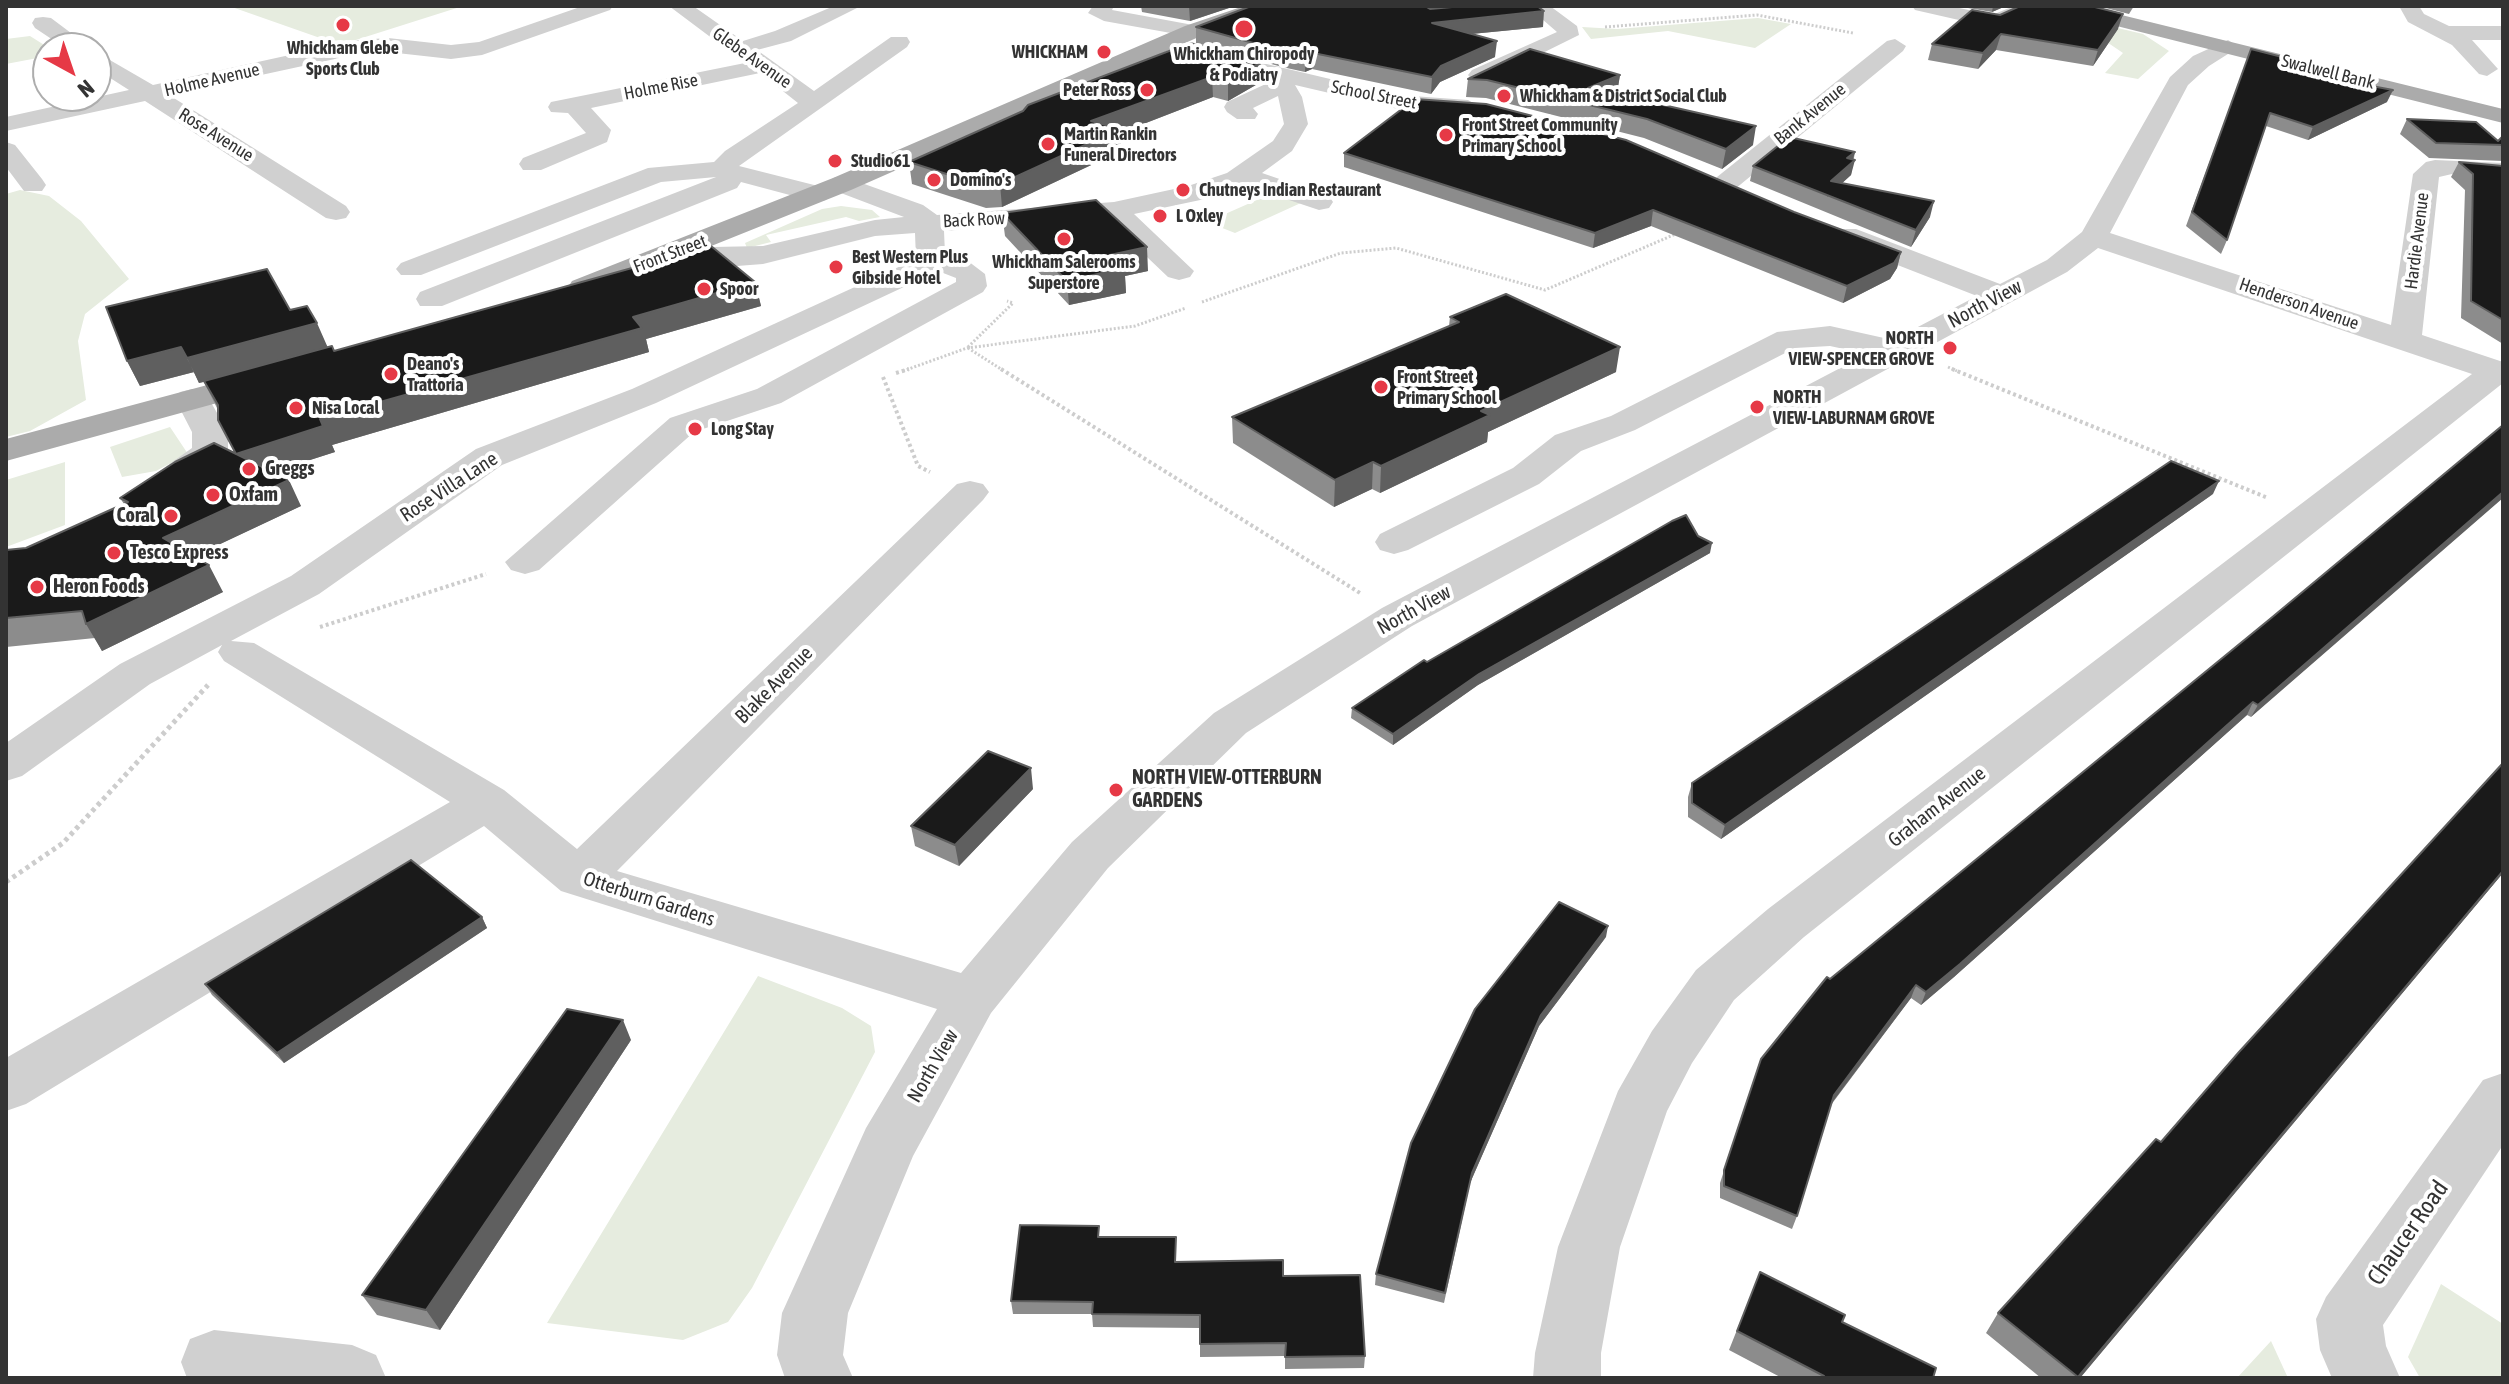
<!DOCTYPE html>
<style>
body{margin:0}
#map{position:relative;width:2509px;height:1384px;overflow:hidden;background:#fff;font-family:"Asap Condensed",sans-serif}
canvas{display:block}
.frame{position:absolute;inset:0;border:8px solid #333;pointer-events:none}
.north{position:absolute;left:32px;top:32px;width:80px;height:80px;box-sizing:border-box;background:#fff;border:2px solid #adadad;border-radius:50%;rotate:140deg;font-size:22px;font-weight:700;line-height:32px;text-align:center;color:#333}
.north::after{content:'';display:block;margin:auto;width:28px;height:36px;background:#e63946;clip-path:polygon(50% 0,100% 100%,50% 72%,0 100%)}
</style>
<div id="map">
<canvas width="2509" height="1384"></canvas>
<div class="frame"></div>
<div class="north">N</div>
</div>
<script>
const ctx = document.querySelector('canvas').getContext('2d');
ctx.lineJoin = 'round';
function paint(path, color) {
  ctx.fillStyle = color;
  ctx.fill(path, 'evenodd');
}
function toPath(rows) {
  const path = new Path2D();
  for (const r of rows) {
    path.moveTo(r[0], r[1]);
    for (let i = 2; i < r.length; i += 2) path.lineTo(r[i], r[i + 1]);
  }
  return path;
}
function trace(path, color, width, dash) {
  ctx.strokeStyle = color;
  ctx.lineWidth = width;
  ctx.lineCap = dash ? 'butt' : 'round';
  ctx.setLineDash(dash || []);
  ctx.stroke(path);
}
function write(font, color, halo, rows, align = 'center') {
  ctx.font = font + ' "Asap Condensed",sans-serif';
  ctx.lineWidth = 8;
  ctx.setLineDash([]);
  ctx.textBaseline = 'middle';
  ctx.strokeStyle = halo;
  ctx.fillStyle = color;
  for (const [text, x, y, turn = 0] of rows) {
    ctx.save();
    ctx.translate(x, y);
    ctx.rotate((+turn || 0) * Math.PI / 180);
    ctx.textAlign = isNaN(turn) ? turn : align;
    if (halo) ctx.strokeText(text, 0, 0);
    ctx.fillText(text, 0, 0);
    ctx.restore();
  }
}
paint(toPath([
 [229,6,463,6,340,45],
 [2046,11,2143,34,2169,51,2138,79,2105,73,2123,53,2092,32],
 [1758,18,1791,24,1755,48,1668,31,1591,39,1582,27,1617,29],
 [30,36,49,48,48,56,6,64,6,39],
 [20,190,49,196,81,221,129,279,85,314,78,341,86,400,30,431,6,437,6,194],
 [1275,192,1303,202,1235,233,1207,222],
 [841,206,872,210,880,217,859,221,846,217,766,235,771,242,747,248,745,243,822,209],
 [170,427,188,454,156,471,122,477,110,447],
 [65,462,65,525,6,547,6,480],
 [758,976,842,1008,871,1026,875,1052,752,1288,728,1322,683,1340,547,1323],
 [2441,1284,2503,1324,2503,1378,2420,1378,2408,1357],
 [2271,1341,2288,1378,2237,1378]
]), '#e6ecdf');
trace(toPath([
 [1605,27,1757,15,1853,33],
 [1202,302,1341,253,1396,248,1545,290,1678,233],
 [968,347,1013,303,1007,301],
 [968,348,1004,371],
 [1948,367,1957,371],
 [903,371,967,348,1135,326,1186,308]
]), '#cdcdcd', 3, [2, 2]);
trace(toPath([
 [1001,369,1360,593],
 [1952,369,2268,498],
 [896,373,909,369],
 [883,377,918,466,930,472],
 [320,627,486,574]
]), '#cdcdcd', 4, [3, 3]);
trace(toPath([
 [6,882,63,843,208,685]
]), '#cdcdcd', 5, [4, 4]);
paint(toPath([
 [583,6,613,6,610,10,482,55,451,59,388,52,358,54,169,95,346,206,350,212,346,218,336,220,326,218,145,101,6,131,6,117,129,90,96,69,96,52,153,85,358,40,388,38,451,45,479,42,583,6],
 [669,6,693,6,743,41,775,31,834,6,861,6,791,41,757,50,814,91,891,37,907,37,910,42,907,47,739,166,826,188,830,194,826,200,816,202,741,182,737,188,442,306,420,306,416,299,420,292,716,177,661,182,421,275,401,275,396,269,401,263,648,168,714,162,725,151,798,103,760,73,591,108,611,130,607,142,541,170,523,170,519,164,523,158,586,133,568,113,551,112,548,107,551,102,745,63,669,6],
 [1093,6,1114,6,1112,10,1193,25,1204,31,1193,37,1104,21,1088,13,1093,6],
 [1527,6,1550,6,1577,26,1579,35,1488,80,1472,80,1468,75,1472,70,1557,32,1527,6],
 [1912,6,1950,6,1992,15,2014,6,2042,6,1994,28,1915,10,1912,6],
 [2399,6,2419,6,2424,14,2449,26,2503,26,2503,40,2472,40,2498,69,2487,76,2479,74,2452,45,2408,22,2399,6],
 [43,17,51,18,91,48,65,48,35,28,32,23,35,18,43,17],
 [1895,39,1906,46,1903,51,1735,189,1717,189,1713,183,1717,177,1887,41,1895,39],
 [2228,40,2239,47,2209,66,2188,85,2110,233,2391,325,2413,174,2426,162,2435,160,2503,163,2503,179,2452,174,2439,177,2422,335,2503,362,2503,383,1804,937,1734,1000,1692,1063,1667,1111,1620,1247,1601,1353,1601,1378,1533,1378,1535,1353,1558,1247,1618,1091,1652,1031,1696,970,1768,909,2472,374,2098,248,2067,272,1412,626,1246,733,1108,868,991,1013,913,1156,848,1313,843,1355,853,1378,785,1378,777,1355,782,1313,866,1128,937,1009,561,891,484,826,26,1104,6,1111,6,1058,450,802,224,661,218,652,222,645,150,684,22,776,6,781,6,743,120,664,291,576,476,449,632,389,916,259,915,233,875,236,763,264,724,267,662,260,657,254,662,248,763,246,875,220,904,217,833,190,829,184,833,178,842,176,923,205,937,215,1114,202,1188,186,1227,173,1273,141,1284,124,1278,96,1253,108,1258,114,1255,119,1237,119,1227,112,1224,107,1227,102,1270,82,1268,78,1195,61,1192,56,1203,49,1398,95,1468,100,1480,107,1468,114,1398,109,1295,85,1302,97,1308,124,1292,151,1262,173,1329,196,1333,202,1329,208,1319,210,1244,185,1205,199,1134,214,1194,271,1190,277,1179,280,1168,277,1107,219,944,231,945,254,964,258,985,274,987,286,983,292,781,403,694,432,539,570,525,574,511,570,505,562,670,418,757,389,956,282,956,278,938,271,656,403,502,465,319,594,231,641,254,643,504,790,577,849,957,484,970,481,983,484,989,492,983,500,617,871,961,973,1072,842,1214,713,1382,608,1867,354,1830,346,1795,348,1635,430,1581,451,1539,484,1408,550,1394,554,1380,550,1375,542,1380,534,1513,468,1555,435,1611,416,1777,332,1830,326,1893,340,1977,296,1836,241,1832,235,1836,229,1856,229,2000,284,2047,260,2082,232,2170,77,2193,56,2228,40],
 [6,142,15,145,42,179,46,185,42,191,24,191,6,167,6,142],
 [192,389,204,392,209,399,228,432,228,452,180,491,167,494,154,491,149,483,154,475,192,448,192,432,175,399,180,392,192,389],
 [2503,1073,2503,1145,2383,1325,2386,1346,2400,1378,2332,1378,2320,1350,2316,1319,2326,1297,2483,1080,2503,1073],
 [214,1330,352,1345,376,1355,386,1378,187,1378,181,1362,190,1339,214,1330]
]), '#d0d0d0');
paint(toPath([
 [1244,6,1274,6,1271,10,1201,36,851,190,594,293,583,296,572,293,568,287,572,281,833,178,1185,26,1244,6],
 [2050,6,2085,6,2503,109,2503,123,2053,10,2050,6],
 [267,369,279,372,284,379,279,386,6,461,6,439,267,369]
]), '#ababab');
paint(toPath([
 [1141,6,1235,6,1190,21,1142,12],
 [1251,6,1450,6,1428,8,1430,9,1543,27,1471,34,1495,57,1440,82,1431,94,1312,69,1305,72,1282,67,1196,43,1196,27],
 [1956,6,2006,6,1992,12],
 [2098,6,2134,6,2129,14],
 [2000,15,2118,29,2093,66,1996,50,1978,69,1928,60,1932,44],
 [1190,43,1261,82,1228,101,1213,97,1120,133,1121,151,1002,207,986,208,912,184,909,162],
 [2251,49,2286,70,2387,102,2308,140,2266,126,2227,240,2221,254,2186,226],
 [1620,75,1617,93,1614,94,1753,145,1722,169,1644,138,1486,98,1466,97,1468,79],
 [2407,119,2498,141,2503,136,2503,161,2429,158,2400,134],
 [1855,152,1851,175,1842,183,1930,217,1911,247,1750,181,1753,166],
 [1344,153,1794,212,1901,252,1897,268,1890,279,1843,303,1651,226,1593,248,1344,167],
 [2459,162,2503,166,2503,344,2461,318,2465,190,2451,177],
 [1002,213,1148,271,1125,276,1126,293,1069,305,1005,236],
 [755,282,761,306,646,339,649,352,332,445,335,452,272,472,301,506,194,556,223,592,102,651,95,638,6,647,6,550,26,548,124,504,120,498,235,454,218,410,204,382,199,383,194,372,140,386,127,361,290,310,328,347,334,351],
 [1450,317,1616,372,1488,432,1487,442,1380,493,1372,489,1334,507,1233,443,1232,417,1449,326],
 [2503,425,2251,717,2247,715,1954,977,1921,1005,1911,998,1831,1105,1797,1216,1792,1229,1720,1198,1720,1183,1761,1059,1830,979,2270,619],
 [2213,494,1721,839,1688,817,1688,797,1692,783],
 [1698,536,1710,553,1478,685,1393,745,1351,718,1352,708,1427,662],
 [1033,789,959,866,915,846,911,826],
 [2503,873,2080,1378,2041,1378,1986,1333,1998,1313,2161,1142],
 [482,917,487,928,284,1063,212,995,205,984],
 [1606,937,1539,1026,1470,1183,1444,1303,1375,1285,1376,1274,1411,1143],
 [631,1040,440,1330,377,1315,362,1295],
 [1100,1237,1176,1250,1176,1262,1283,1276,1365,1356,1364,1368,1285,1369,1285,1356,1200,1357,1200,1328,1093,1327,1092,1314,1013,1314,1011,1301],
 [1760,1272,1842,1322,1933,1378,1782,1378,1729,1350]
]), '#8c8c8c');
paint(toPath([
 [1189,6,1235,6,1190,21],
 [1993,6,2006,6,1992,12],
 [1544,11,1543,27,1430,38,1432,23],
 [2123,14,2118,29,2093,66,2098,50],
 [2001,34,1996,50,1978,69,1983,53],
 [1497,41,1495,57,1440,82,1431,94,1432,77,1441,66],
 [1313,53,1312,69,1305,72,1306,56],
 [1261,62,1261,82,1228,101,1228,81],
 [1620,75,1617,93,1589,105,1588,88],
 [1212,77,1213,97,1120,133,1121,151,1002,207,1000,184,1091,121],
 [2393,90,2387,102,2308,140,2313,127],
 [1756,126,1753,145,1722,169,1726,149],
 [1855,152,1852,162,1855,160,1851,175,1827,197,1831,181,1847,158],
 [1934,201,1930,217,1911,247,1916,230],
 [1653,210,1651,226,1593,248,1595,233],
 [1147,247,1148,271,1125,276,1126,293,1069,305,1067,281,1110,255],
 [1901,252,1897,268,1890,279,1843,303,1847,286],
 [755,282,761,306,646,339,649,352,332,445,335,452,248,480,236,454,320,419,633,317],
 [317,323,328,348,199,383,187,358],
 [181,347,194,372,140,386,127,361],
 [1620,347,1616,372,1488,432,1487,442,1380,493,1381,466,1481,411],
 [1373,462,1372,489,1334,507,1335,480],
 [289,480,301,506,178,564,163,538],
 [2219,481,2213,494,1721,839,1725,825],
 [2503,492,2503,498,2251,717,2258,705],
 [1712,543,1710,553,1478,685,1393,745,1393,734,1479,674],
 [209,565,223,592,102,651,86,624],
 [2253,702,2247,715,1954,977,1921,1005,1926,992],
 [1031,768,1033,789,959,866,955,845],
 [2503,871,2503,873,2080,1378,2078,1378],
 [482,917,487,928,284,1063,277,1053],
 [1608,926,1606,937,1539,1026,1470,1183,1444,1303,1472,1173,1541,1015],
 [1916,985,1911,998,1828,1108,1834,1095],
 [623,1020,631,1040,440,1330,426,1310]
]), '#5f5f5f');
const building = toPath([
 [1251,6,1425,6,1430,9,1463,6,1537,6,1544,11,1432,23,1497,41,1441,66,1432,77,1313,53,1306,56,1282,51,1196,27,1251,6],
 [2020,6,2091,6,2123,14,2098,50,2001,34,1983,53,1932,44,1972,10,2000,15,2020,6],
 [1190,43,1261,62,1228,81,1212,77,1091,121,1120,129,1000,184,984,186,909,162,1023,111,1028,105,1190,43],
 [1530,49,1620,75,1588,88,1756,126,1726,149,1647,119,1487,80,1468,79,1530,49],
 [2251,49,2290,59,2286,70,2393,90,2313,127,2270,113,2227,240,2192,212,2251,49],
 [1415,99,1486,104,1626,140,1794,212,1901,252,1894,263,1847,286,1653,210,1595,233,1344,153,1415,99],
 [2407,119,2476,122,2498,141,2503,136,2503,145,2436,143,2407,119],
 [1789,137,1855,152,1847,158,1855,160,1831,181,1934,201,1916,230,1753,166,1789,137],
 [2459,162,2503,166,2503,320,2471,301,2473,174,2459,162],
 [1096,200,1147,247,1110,255,1124,268,1067,281,1002,213,1096,200],
 [711,246,755,282,633,317,642,328,320,419,323,426,236,454,218,420,218,405,204,381,332,346,334,351,711,246],
 [267,269,290,310,307,306,317,323,187,358,181,347,127,361,106,307,267,269],
 [1506,294,1620,347,1481,411,1490,415,1381,466,1373,462,1335,480,1232,417,1459,322,1450,317,1506,294],
 [2503,425,2503,492,2258,705,2253,702,1960,964,1926,992,1916,985,1834,1095,1797,1216,1724,1186,1724,1170,1761,1059,1827,977,1830,979,2270,619,2503,425],
 [214,443,289,480,163,538,209,565,86,624,82,611,6,618,6,550,26,548,128,502,120,498,175,462,214,443],
 [2171,461,2219,481,1725,825,1692,803,1692,783,2171,461],
 [1686,515,1698,536,1712,543,1479,674,1393,734,1352,708,1424,660,1427,662,1672,521,1686,515],
 [988,751,1031,768,955,845,911,826,988,751],
 [2503,763,2503,871,2078,1377,1998,1313,2156,1139,2161,1142,2239,1052,2503,763],
 [411,860,482,917,277,1053,205,984,411,860],
 [1559,902,1608,926,1541,1015,1472,1173,1445,1293,1376,1274,1411,1143,1475,1009,1559,902],
 [567,1009,623,1020,426,1310,362,1295,567,1009],
 [1020,1225,1099,1226,1098,1237,1176,1237,1175,1262,1283,1260,1283,1276,1360,1275,1365,1356,1285,1357,1286,1343,1200,1344,1200,1315,1092,1314,1093,1302,1011,1301,1020,1225],
 [1760,1272,1845,1315,1842,1322,1936,1368,1933,1378,1823,1378,1824,1376,1737,1331,1760,1272]
]);
paint(building, '#1a1a1a');
trace(building, '#5f5f5f', 2);
for (const [x, y, r, color] of [
 [343,25,8,"#e63946"],
 [1244,29,10,"#e63946"],
 [1104,52,8,"#e63946"],
 [1147,90,8,"#e63946"],
 [1504,96,8,"#e63946"],
 [1446,135,8,"#e63946"],
 [1048,144,8,"#e63946"],
 [835,161,8,"#e63946"],
 [934,180,8,"#e63946"],
 [1183,190,8,"#e63946"],
 [1160,216,8,"#e63946"],
 [1064,239,8,"#e63946"],
 [836,267,8,"#e63946"],
 [704,289,8,"#e63946"],
 [1950,348,8,"#e63946"],
 [391,374,8,"#e63946"],
 [1381,387,8,"#e63946"],
 [1757,407,8,"#e63946"],
 [296,408,8,"#e63946"],
 [695,429,8,"#e63946"],
 [249,469,8,"#e63946"],
 [213,495,8,"#e63946"],
 [171,516,8,"#e63946"],
 [114,553,8,"#e63946"],
 [37,587,8,"#e63946"],
 [1116,790,8,"#e63946"]
]) {
  const dot = new Path2D();
  dot.arc(x, y, r, 0, 2 * Math.PI);
  ctx.fillStyle = color;
  ctx.fill(dot);
  trace(dot, '#fff', 3);
}
write('bold 18px', '#333', '#fff', [
 ["Whickham Glebe",343,48,"center"],
 ["Sports Club",343,69,"center"],
 ["WHICKHAM",1088,52,"right"],
 ["Whickham Chiropody",1244,54,"center"],
 ["& Podiatry",1244,75,"center"],
 ["Peter Ross",1131,90,"right"],
 ["Whickham & District Social Club",1520,96],
 ["Front Street Community",1462,125],
 ["Primary School",1462,146],
 ["Martin Rankin",1064,134],
 ["Funeral Directors",1064,155],
 ["Studio61",851,161],
 ["Domino's",950,180],
 ["Chutneys Indian Restaurant",1199,190],
 ["L Oxley",1176,216],
 ["Best Western Plus",852,257],
 ["Gibside Hotel",852,278],
 ["Whickham Salerooms",1064,262,"center"],
 ["Superstore",1064,283,"center"],
 ["Spoor",720,289],
 ["NORTH",1934,338,"right"],
 ["VIEW-SPENCER GROVE",1934,359,"right"],
 ["Deano's",407,364],
 ["Trattoria",407,385],
 ["Front Street",1397,377],
 ["Primary School",1397,398],
 ["NORTH",1773,397],
 ["VIEW-LABURNAM GROVE",1773,418],
 ["Nisa Local",312,408],
 ["Long Stay",711,429]
], 'left');
write('18px', '#333', '#fff', [
 ["Glebe Avenue",752,58,35],
 ["Swalwell Bank",2328,72,14],
 ["Holme Avenue",212,80,-13],
 ["Holme Rise",661,87,-11],
 ["School Street",1374,95,11],
 ["Bank Avenue",1810,114,-39],
 ["Rose Avenue",216,135,32],
 ["Back Row",974,220,-3],
 ["Hardie Avenue",2417,241,-83],
 ["Front Street",670,254,-21],
 ["Henderson Avenue",2299,304,19]
]);
write('20px', '#333', '#fff', [
 ["North View",1985,304,-28],
 ["Rose Villa Lane",449,487,-33],
 ["North View",1414,610,-29],
 ["Blake Avenue",774,685,-45],
 ["Graham Avenue",1937,807,-38],
 ["Otterburn Gardens",649,899,18],
 ["North View",933,1066,-60]
]);
write('bold 20px', '#333', '#fff', [
 ["Greggs",265,469],
 ["Oxfam",229,495],
 ["Coral",155,516,"right"],
 ["Tesco Express",130,553],
 ["Heron Foods",53,587],
 ["NORTH VIEW-OTTERBURN",1132,778],
 ["GARDENS",1132,801]
], 'left');
write('24px', '#333', '#fff', [
 ["Chaucer Road",2408,1233,-55]
]);
</script>
